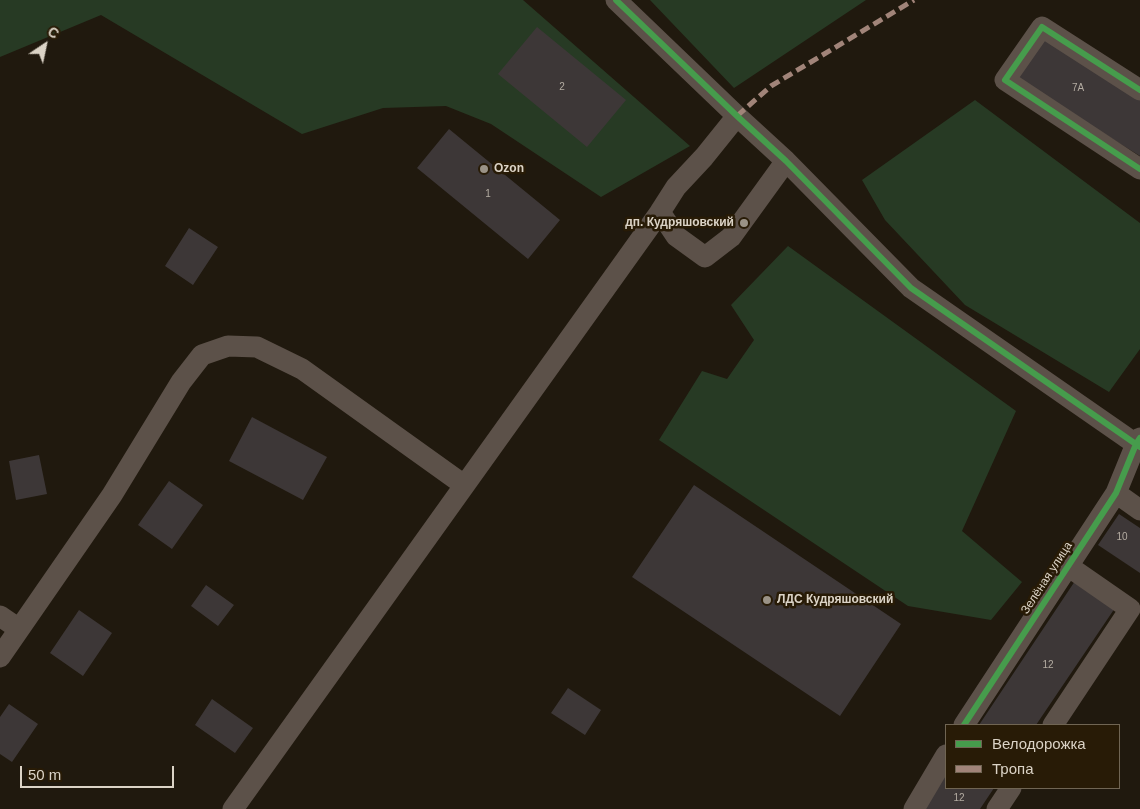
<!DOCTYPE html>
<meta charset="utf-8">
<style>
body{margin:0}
#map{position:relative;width:1140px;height:809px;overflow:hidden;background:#20190e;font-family:Arial,sans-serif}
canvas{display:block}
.legend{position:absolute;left:945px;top:724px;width:175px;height:65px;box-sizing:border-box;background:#281b06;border:1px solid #706553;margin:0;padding:6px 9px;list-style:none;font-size:15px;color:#dbd3c6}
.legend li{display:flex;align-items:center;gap:10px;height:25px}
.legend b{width:25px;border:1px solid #706553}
.north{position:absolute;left:20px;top:20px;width:50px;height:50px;-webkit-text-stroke:4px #281b06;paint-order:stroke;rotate:34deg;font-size:14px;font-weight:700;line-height:20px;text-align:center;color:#dbd3c6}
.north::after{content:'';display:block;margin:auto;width:18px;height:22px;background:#dbd3c6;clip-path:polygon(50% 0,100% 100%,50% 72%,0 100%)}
.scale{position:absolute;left:20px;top:766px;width:154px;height:22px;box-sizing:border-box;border:2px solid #dbd3c6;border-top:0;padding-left:6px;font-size:15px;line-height:18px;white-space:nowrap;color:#dbd3c6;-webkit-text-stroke:4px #281b06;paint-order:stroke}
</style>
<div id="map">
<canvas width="1140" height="809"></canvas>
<ul class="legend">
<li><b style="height:6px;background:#469c4c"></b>Велодорожка</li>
<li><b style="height:6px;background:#a18479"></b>Тропа</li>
</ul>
<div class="north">С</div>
<div class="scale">50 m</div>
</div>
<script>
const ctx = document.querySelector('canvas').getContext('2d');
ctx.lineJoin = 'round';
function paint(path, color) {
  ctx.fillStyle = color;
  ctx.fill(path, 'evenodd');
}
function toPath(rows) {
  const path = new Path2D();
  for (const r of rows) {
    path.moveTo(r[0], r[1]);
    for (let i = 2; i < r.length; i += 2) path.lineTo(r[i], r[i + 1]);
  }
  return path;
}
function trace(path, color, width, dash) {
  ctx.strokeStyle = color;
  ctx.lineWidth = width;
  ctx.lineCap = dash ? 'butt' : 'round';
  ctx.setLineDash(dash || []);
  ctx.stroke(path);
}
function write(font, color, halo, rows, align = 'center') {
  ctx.font = font + ' Arial,sans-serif';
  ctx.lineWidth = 5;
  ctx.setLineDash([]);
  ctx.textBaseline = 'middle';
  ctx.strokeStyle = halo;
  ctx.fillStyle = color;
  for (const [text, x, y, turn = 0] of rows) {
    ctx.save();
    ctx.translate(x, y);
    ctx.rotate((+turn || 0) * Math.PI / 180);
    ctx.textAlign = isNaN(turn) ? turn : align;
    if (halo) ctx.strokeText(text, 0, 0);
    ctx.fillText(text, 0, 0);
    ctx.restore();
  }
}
paint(toPath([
 [0,0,523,0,690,146,601,197,491,124,446,106,383,108,302,134,101,15,0,57],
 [650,0,866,0,734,88],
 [975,100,1140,223,1140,349,1109,392,965,305,885,220,862,180],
 [788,246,1016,411,962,531,1022,582,991,620,908,606,659,440,702,371,727,379,754,340,731,305]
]), '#273a24');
paint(toPath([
 [537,27,626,100,587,147,498,74],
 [1047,36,1140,97,1140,156,1016,79],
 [449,129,560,220,528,259,417,168],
 [189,228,218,247,193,285,165,266],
 [252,417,327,457,303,500,229,461],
 [39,455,47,494,16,500,9,461],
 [169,481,203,505,172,549,138,525],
 [694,485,901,624,840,716,632,577],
 [1119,514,1140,528,1140,573,1098,545],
 [1077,578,1117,605,1036,725,979,725],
 [206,585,234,605,218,626,191,606],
 [79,610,112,633,83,676,50,653],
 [568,688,601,710,585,735,551,713],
 [212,699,253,728,235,753,195,725],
 [9,704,38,724,12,762,0,754,0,717],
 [946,774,946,788,994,788,980,809,923,809]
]), '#3d3737');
trace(toPath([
 [616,0,737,116,786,161,911,288,1140,447],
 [1140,90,1042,27,1005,80,1140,169],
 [737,116,704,157,676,187,660,212,676,236,705,257,731,237,786,161],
 [1116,493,1140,510],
 [0,616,19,629],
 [0,657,112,495,181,382,202,355,228,346,257,347,302,369,464,485],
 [964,725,1116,493,1136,444,1140,438],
 [1053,725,1130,609,1068,566],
 [233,809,660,212],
 [914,809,946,755],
 [997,809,1011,788]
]), '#5c5149', 21);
trace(toPath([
 [737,116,771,86,914,0]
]), '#a18479', 5, [10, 5]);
trace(toPath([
 [616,0,737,116,786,161,911,288,1140,447],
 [1140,90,1042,27,1005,80,1140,169],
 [964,725,1116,493,1136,444,1140,438]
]), '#469c4c', 6);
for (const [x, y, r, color] of [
 [484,169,5,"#9a9286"],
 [744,223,5,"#9a9286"],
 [767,600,5,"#9a9286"]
]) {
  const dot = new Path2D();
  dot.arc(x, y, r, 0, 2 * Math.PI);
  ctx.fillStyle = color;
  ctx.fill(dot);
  trace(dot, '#281b06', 2);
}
write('10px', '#b4aca2', null, [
 ["2",562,87],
 ["7А",1078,88],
 ["1",488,194],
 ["10",1122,537],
 ["12",1048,665],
 ["12",959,798]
]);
write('bold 12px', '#dbd3c6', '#281b06', [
 ["Ozon",494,169],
 ["дп. Кудряшовский",734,223,"right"],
 ["ЛДС Кудряшовский",777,600]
], 'left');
write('12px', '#dbd3c6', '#281b06', [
 ["Зелёная улица",1047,578,-57]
]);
</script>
